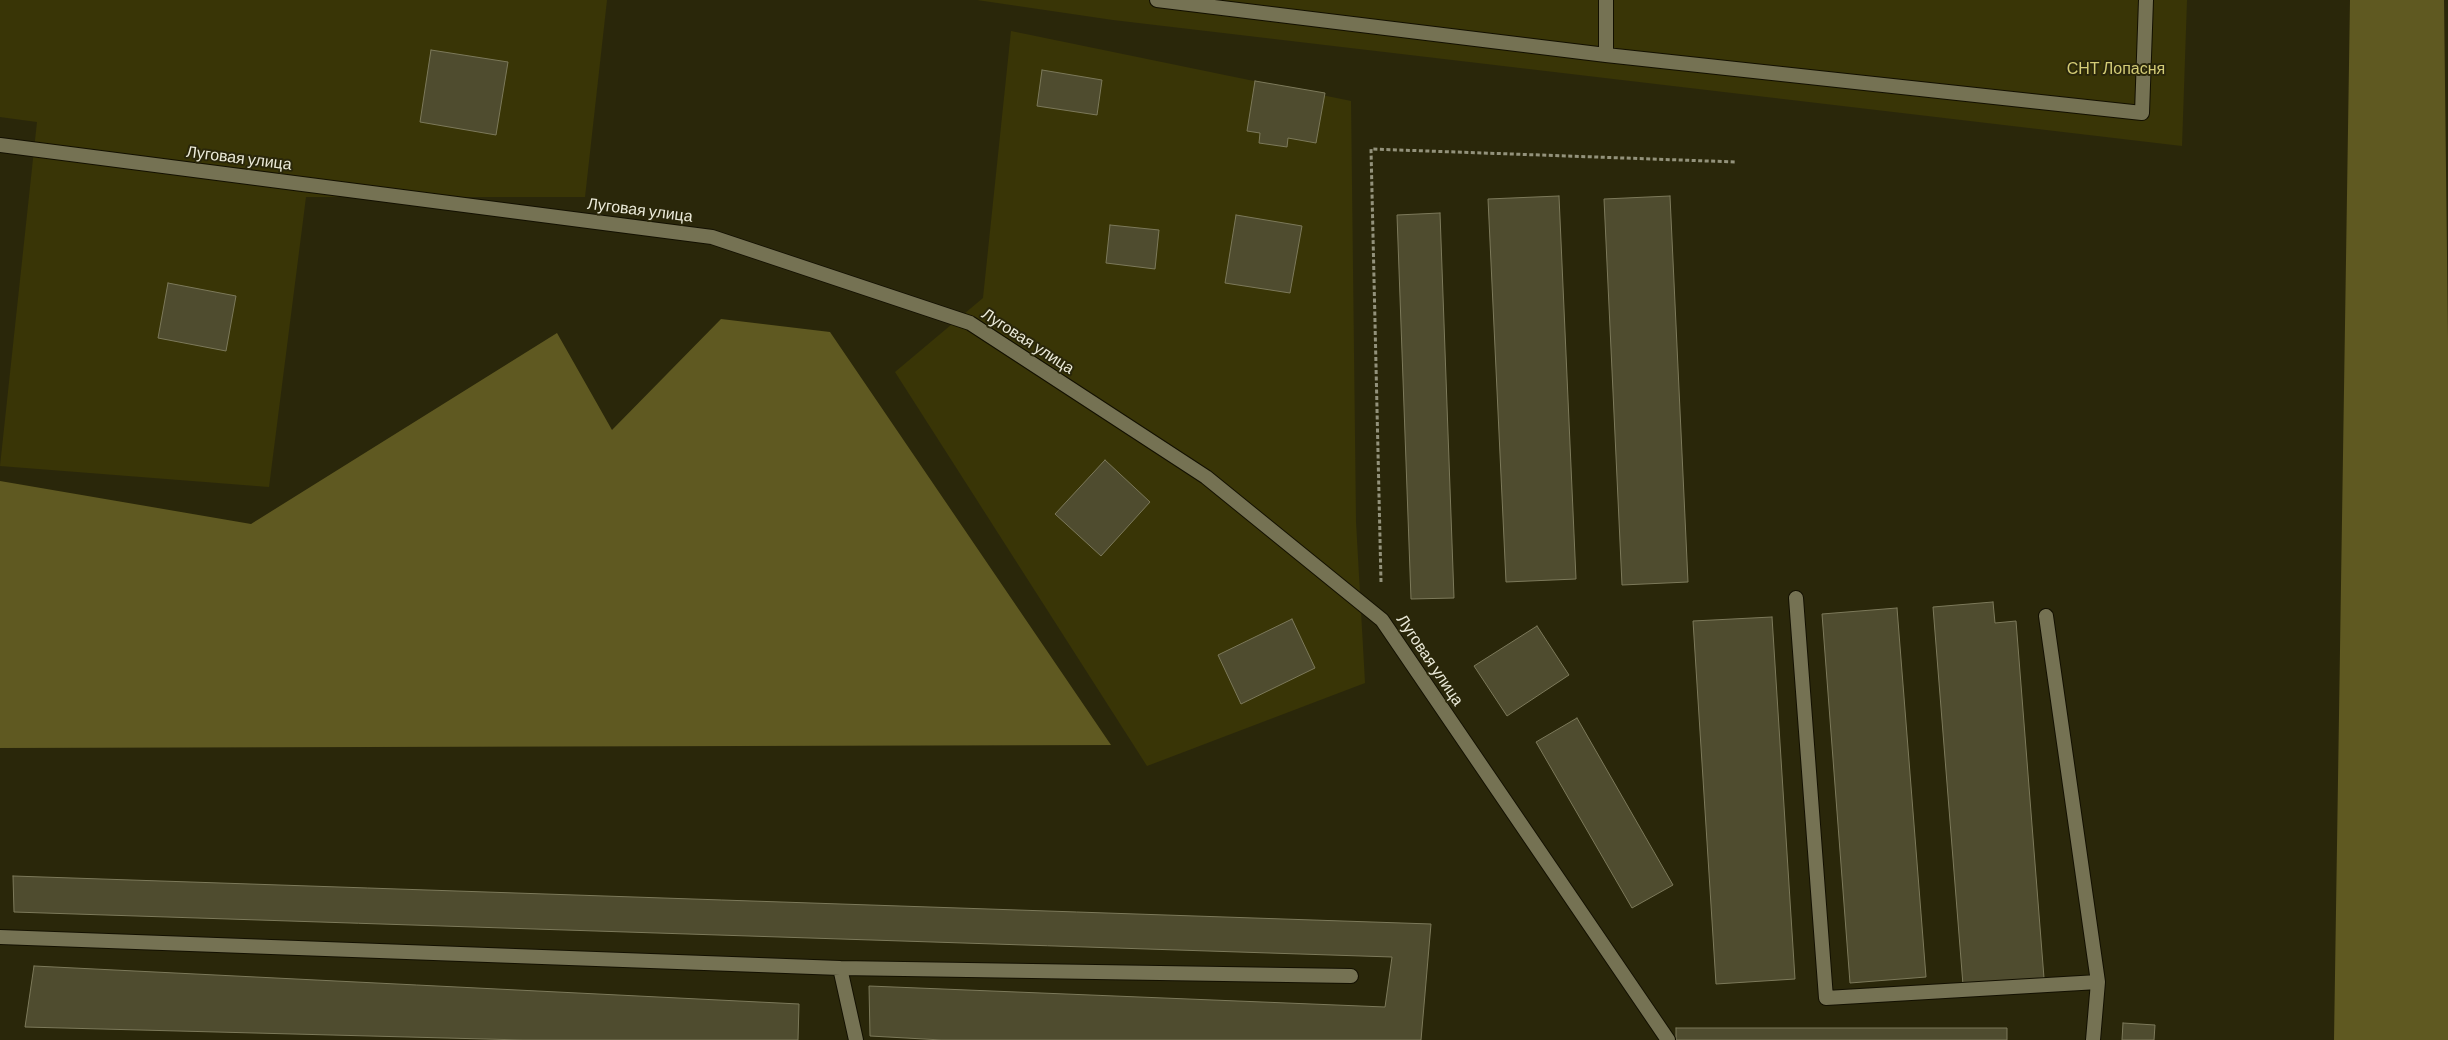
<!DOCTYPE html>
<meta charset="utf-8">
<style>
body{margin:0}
canvas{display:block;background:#2a270a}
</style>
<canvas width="2448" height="1040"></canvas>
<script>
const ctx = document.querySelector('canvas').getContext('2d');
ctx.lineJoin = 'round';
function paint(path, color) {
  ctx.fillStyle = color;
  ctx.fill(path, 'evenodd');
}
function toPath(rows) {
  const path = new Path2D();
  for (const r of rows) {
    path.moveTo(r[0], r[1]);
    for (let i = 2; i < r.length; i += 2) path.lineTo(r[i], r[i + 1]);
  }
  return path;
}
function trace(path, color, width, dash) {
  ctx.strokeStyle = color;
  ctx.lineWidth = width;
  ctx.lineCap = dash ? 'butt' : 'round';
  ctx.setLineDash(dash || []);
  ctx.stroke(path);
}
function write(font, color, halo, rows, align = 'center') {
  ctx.font = font + ' Barlow,sans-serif';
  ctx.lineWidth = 4;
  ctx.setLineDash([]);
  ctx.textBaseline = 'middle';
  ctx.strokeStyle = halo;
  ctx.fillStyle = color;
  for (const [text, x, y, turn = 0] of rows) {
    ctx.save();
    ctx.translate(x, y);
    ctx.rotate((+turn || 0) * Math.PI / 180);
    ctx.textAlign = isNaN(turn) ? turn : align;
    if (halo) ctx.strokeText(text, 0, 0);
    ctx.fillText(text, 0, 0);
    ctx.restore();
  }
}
paint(toPath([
 [0,0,607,0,585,197,306,197,269,487,0,466,37,122,0,117],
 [977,0,2187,0,2182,146,1113,20],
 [1011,31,1351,101,1356,522,1365,683,1147,766,895,372,983,298]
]), '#393506');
paint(toPath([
 [2350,0,2444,0,2448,340,2448,1040,2334,1040],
 [721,319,830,332,1111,745,0,748,0,481,251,524,557,333,612,430]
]), '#5f5921');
const building = toPath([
 [431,50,508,62,496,135,420,122,431,50],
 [1042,70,1102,80,1097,115,1037,106,1042,70],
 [1255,81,1325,93,1316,143,1288,138,1287,147,1259,143,1260,133,1247,131,1255,81],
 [1559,196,1576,579,1506,582,1488,199,1559,196],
 [1670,196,1688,582,1622,585,1604,199,1670,196],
 [1440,213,1454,598,1411,599,1397,215,1440,213],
 [1236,215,1302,226,1290,293,1225,283,1236,215],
 [1110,225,1159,230,1155,269,1106,263,1110,225],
 [168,283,236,296,226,351,158,338,168,283],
 [1105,460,1150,502,1101,556,1055,514,1105,460],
 [1993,602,1995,623,2016,621,2044,978,1963,985,1933,607,1993,602],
 [1897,608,1926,977,1850,983,1822,614,1897,608],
 [1772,617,1795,979,1716,984,1693,621,1772,617],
 [1292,619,1315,668,1241,704,1218,655,1292,619],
 [1537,626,1569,675,1507,716,1474,666,1537,626],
 [1577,718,1673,885,1632,908,1536,742,1577,718],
 [13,876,1431,924,1421,1040,942,1040,870,1036,869,986,1385,1007,1392,957,14,912,13,876],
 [34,966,799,1004,798,1040,523,1040,25,1027,34,966],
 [2123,1023,2155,1025,2154,1040,2122,1040,2123,1023],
 [1676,1028,2007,1028,2007,1040,1676,1040,1676,1028]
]);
paint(building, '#4f4c2f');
trace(building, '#7c795a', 1);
const service = toPath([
 [1157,0,1606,55,2142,113,2146,0],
 [1606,55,1606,0],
 [1796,598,1826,998,2098,982],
 [2046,616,2098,982,2093,1040],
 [0,937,840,968,856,1040],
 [840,968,1351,976]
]);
const minor = toPath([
 [0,145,712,237,970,323,1206,477,1382,620,1668,1040]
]);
trace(service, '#131000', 16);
trace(minor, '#131000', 16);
trace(toPath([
 [1381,582,1371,149,1736,162]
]), '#93927b', 3, [4, 2.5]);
trace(service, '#757253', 14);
trace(minor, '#757253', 14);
write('16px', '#d4cc77', '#2a270a', [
 ["СНТ Лопасня",2116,69]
]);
write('16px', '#ebead9', '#2a270a', [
 ["Луговая улица",239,158,7],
 ["Луговая улица",640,210,7],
 ["Луговая улица",1028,341,33],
 ["Луговая улица",1430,660,56]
]);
</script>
